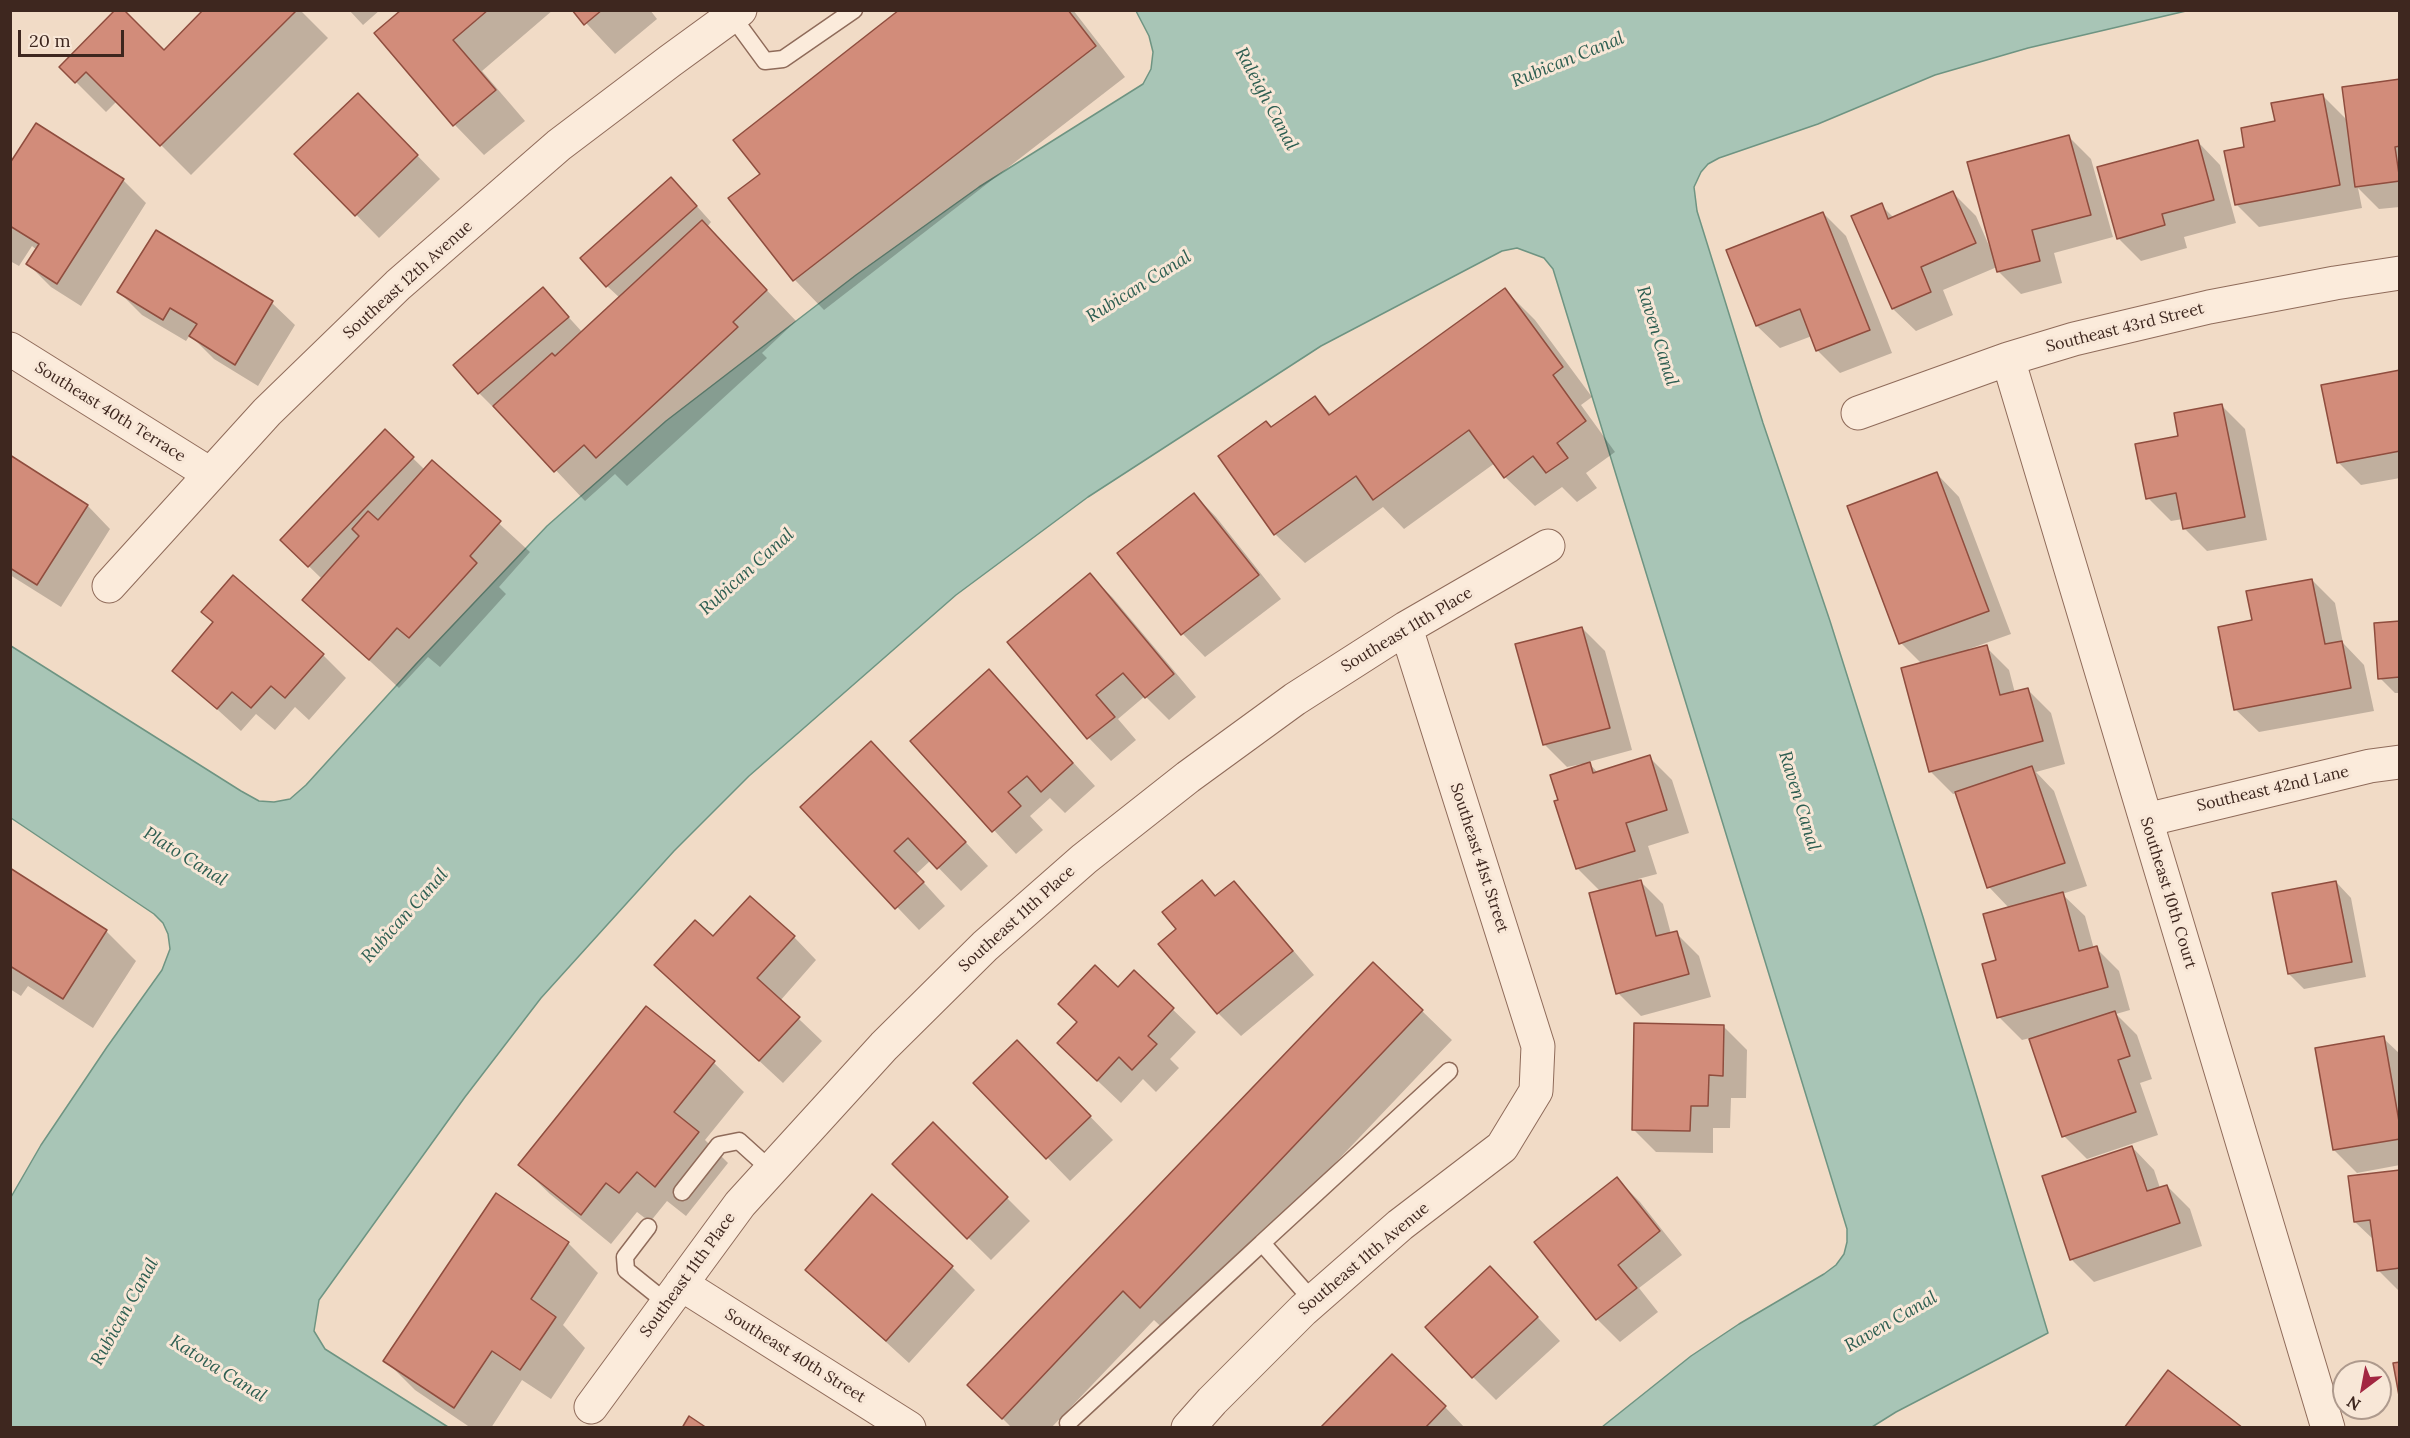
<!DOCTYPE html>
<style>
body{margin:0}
#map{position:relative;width:2410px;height:1438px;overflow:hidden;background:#f1dbc6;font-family:Lora,serif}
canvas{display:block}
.frame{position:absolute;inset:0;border:12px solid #3e271f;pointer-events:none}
.north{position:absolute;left:2332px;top:1360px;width:60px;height:60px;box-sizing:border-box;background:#f8e7d7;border:2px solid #ae9a8d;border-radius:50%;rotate:212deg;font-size:16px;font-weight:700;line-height:24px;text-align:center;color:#3e271f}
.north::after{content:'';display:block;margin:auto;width:21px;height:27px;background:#a22641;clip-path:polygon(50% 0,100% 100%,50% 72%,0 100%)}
.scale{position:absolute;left:18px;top:30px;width:106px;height:27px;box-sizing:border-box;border:3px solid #3e271f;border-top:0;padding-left:8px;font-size:18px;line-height:21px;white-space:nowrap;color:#3e271f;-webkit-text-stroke:4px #f8e7d7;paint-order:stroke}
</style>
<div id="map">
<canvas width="2410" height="1438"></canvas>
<div class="frame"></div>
<div class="north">N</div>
<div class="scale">20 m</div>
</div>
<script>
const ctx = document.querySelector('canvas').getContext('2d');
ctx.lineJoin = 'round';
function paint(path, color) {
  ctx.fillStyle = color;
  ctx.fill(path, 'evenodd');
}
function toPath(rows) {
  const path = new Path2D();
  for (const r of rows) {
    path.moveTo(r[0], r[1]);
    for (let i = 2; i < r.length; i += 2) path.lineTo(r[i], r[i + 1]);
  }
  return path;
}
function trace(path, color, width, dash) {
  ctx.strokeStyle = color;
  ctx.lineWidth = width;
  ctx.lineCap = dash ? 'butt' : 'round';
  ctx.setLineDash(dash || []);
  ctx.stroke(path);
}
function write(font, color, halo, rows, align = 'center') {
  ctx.font = font + ' Lora,serif';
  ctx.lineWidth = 6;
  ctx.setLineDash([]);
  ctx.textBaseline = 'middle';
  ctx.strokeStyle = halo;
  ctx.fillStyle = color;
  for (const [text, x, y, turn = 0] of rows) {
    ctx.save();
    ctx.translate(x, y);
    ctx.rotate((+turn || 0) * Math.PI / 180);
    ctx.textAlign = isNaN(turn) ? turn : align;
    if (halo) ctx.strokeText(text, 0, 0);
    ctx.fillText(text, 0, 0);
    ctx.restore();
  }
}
const water = toPath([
 [1136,11,2186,11,2028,48,1935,75,1818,124,1719,158,1708,164,1701,172,1694,187,1697,211,1763,423,1830,621,1923,917,2048,1333,1896,1412,1872,1427,1602,1427,1691,1356,1739,1324,1824,1274,1836,1265,1844,1254,1847,1242,1847,1229,1553,269,1544,258,1517,248,1502,251,1321,346,1088,497,956,595,749,776,674,851,607,925,541,998,465,1097,319,1300,314,1331,325,1349,448,1427,11,1427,11,1197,41,1145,107,1047,162,970,170,949,168,934,163,923,154,914,11,818,11,646,241,791,259,801,274,802,290,799,306,785,416,664,547,526,666,421,856,275,979,187,1143,84,1151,69,1153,52,1149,36,1136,11]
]);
paint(water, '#a8c5b6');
trace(water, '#6e9482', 1.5);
paint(toPath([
 [202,10,300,10,328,38,191,175,117,101,106,112,61,67,164,52,204,12],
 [349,10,380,10,363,25],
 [403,10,553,10,482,71,525,121,484,155,455,125,376,33],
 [574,10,650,10,657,19,615,54],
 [902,10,1073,10,1125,77,824,310,795,280,730,199,762,174],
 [2400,81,2400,207,2379,209,2358,188,2362,208,2259,227,2236,204,2246,148,2276,122,2322,95,2348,121],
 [381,118,440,179,379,238,297,154],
 [2068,136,2091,159,2113,237,2054,253,2062,283,2021,294,1998,271,1997,267,1943,290,1953,315,1916,331,1893,309,1881,205,1894,218,1953,193,1976,216,1990,248,1992,247],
 [2198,142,2220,165,2236,223,2184,237,2187,248,2141,261,2118,238],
 [10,165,123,180,146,203,81,306,51,287,28,264,37,250,32,246,19,266,10,261],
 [686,194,711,222,707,227,796,321,762,353,767,358,627,486,615,474,585,501,496,407,494,408,479,393,455,365,543,289,583,333,620,298,607,286],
 [1823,213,1846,236,1892,353,1840,373,1817,350,1812,336,1780,348,1757,326,1728,251],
 [156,232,272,303,295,325,258,386,214,359,190,335,186,341,142,315,119,292],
 [1505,290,1535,320,1592,397,1581,405,1615,452,1586,473,1597,488,1577,502,1562,487,1535,506,1505,477,1495,463,1404,529,1383,507,1305,563,1275,534,1272,429,1315,398,1332,415],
 [2400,372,2400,478,2361,485,2338,462],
 [2222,406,2245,429,2267,540,2207,551,2184,528,2183,519,2171,521,2148,498,2180,437],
 [385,431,425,470,432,462,530,552,499,587,506,594,440,667,428,657,399,688,304,600,322,579,282,540],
 [10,457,88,506,110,529,61,607,10,575],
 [1937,474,1959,497,2011,634,1969,649,1970,651,1986,647,2009,670,2015,693,2028,690,2051,713,2065,764,2036,772,2054,791,2087,886,2062,894,2085,916,2094,949,2096,948,2119,971,2130,1010,2116,1014,2137,1035,2152,1079,2140,1083,2158,1135,2087,1159,2064,1136,2030,1038,2022,1040,1999,1017,1998,961,2009,908,1989,887,1957,793,1953,794,1930,771,1922,664,1901,643],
 [1194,494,1216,517,1281,599,1205,657,1183,634,1119,553],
 [1090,575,1113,598,1196,697,1169,720,1145,696,1118,719,1136,740,1111,761,1089,738,1009,643],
 [2312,580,2335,603,2343,643,2364,665,2374,711,2259,732,2236,710,2254,622],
 [2400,622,2400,693,2395,693,2380,678],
 [1582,628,1605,651,1632,750,1588,762,1598,773,1649,757,1672,780,1689,833,1648,846,1657,874,1638,879,1663,904,1671,934,1676,933,1699,956,1711,997,1641,1016,1618,993,1601,892,1577,868,1560,801,1582,766,1582,764,1567,767,1544,744],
 [323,655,346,678,309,720,295,707,275,730,256,714,241,731,174,670],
 [989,671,1095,786,1065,813,1050,798,1030,816,1043,830,1016,854,912,741],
 [894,766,988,866,961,891,931,860,916,874,945,906,919,930,802,807],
 [10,870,106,931,136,961,93,1028,28,986,21,996,10,989],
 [1202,882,1217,897,1234,883,1256,906,1314,975,1241,1036,1218,1013,1160,944,1178,929],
 [2336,882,2351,898,2366,977,2304,989,2289,974],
 [794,937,816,960,780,1001,822,1041,783,1083,656,965,714,938],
 [1134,972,1196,1032,1170,1059,1179,1068,1156,1092,1143,1079,1121,1103,1082,1066,1118,989],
 [646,1008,714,1063,744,1092,705,1140,728,1163,686,1216,667,1201,650,1222,637,1212,611,1244,550,1194,520,1165],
 [1422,1011,1452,1040,1171,1336,1154,1320,1051,1428,1012,1428,969,1385],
 [1724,1027,1747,1050,1746,1098,1731,1098,1730,1128,1713,1128,1713,1153,1656,1152,1633,1129],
 [2383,1038,2400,1054,2400,1165,2357,1173,2334,1150],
 [1040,1065,1113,1140,1070,1181,975,1083],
 [933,1124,1030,1221,991,1260,894,1164],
 [2132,1147,2154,1170,2160,1188,2167,1186,2190,1209,2202,1246,2094,1282,2071,1259],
 [2400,1171,2400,1292,2378,1270,2374,1240,2355,1222],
 [1617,1179,1640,1202,1682,1255,1639,1288,1658,1312,1620,1342,1597,1319,1536,1242],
 [568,1243,598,1273,563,1325,585,1348,551,1399,522,1380,491,1428,471,1428,415,1390,385,1360],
 [952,1267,975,1290,909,1363,807,1270],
 [1513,1291,1560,1341,1496,1400,1473,1377],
 [1392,1356,1445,1407,1465,1428,1322,1428]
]), '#0003');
const building = toPath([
 [115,10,124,10,164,50,203,10,297,10,160,146,86,72,75,83,59,67,115,10],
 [401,10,488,10,453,40,496,90,453,126,374,33,401,10],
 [572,10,602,10,584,25,572,10],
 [899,10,1068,10,1096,46,793,281,728,198,760,174,733,140,899,10],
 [2400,79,2400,146,2395,147,2400,181,2355,187,2342,87,2400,79],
 [358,93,418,155,355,216,294,154,358,93],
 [2323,94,2340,185,2235,205,2224,151,2244,147,2241,128,2275,121,2271,103,2323,94],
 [36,123,124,179,57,284,26,264,39,244,10,226,10,163,36,123],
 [2069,135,2091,215,2032,230,2040,261,1997,272,1967,162,2069,135],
 [2198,140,2214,200,2162,214,2165,225,2117,239,2097,167,2198,140],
 [671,177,697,206,606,287,580,258,671,177],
 [1953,191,1976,243,1921,267,1931,292,1892,309,1851,216,1882,203,1888,219,1953,191],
 [1823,212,1870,330,1816,351,1800,309,1756,326,1726,250,1823,212],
 [702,220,767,290,733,322,738,327,596,458,584,445,554,472,493,406,552,353,555,356,702,220],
 [156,230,273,301,235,365,189,336,197,324,170,308,163,320,117,292,156,230],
 [543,287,569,317,478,394,453,365,543,287],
 [1505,288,1563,367,1553,375,1586,421,1557,443,1568,458,1546,473,1533,456,1504,478,1469,430,1373,500,1356,476,1274,535,1218,456,1266,421,1271,427,1315,396,1329,415,1505,288],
 [2400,370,2400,451,2337,463,2321,385,2400,370],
 [2222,404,2245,517,2183,529,2176,493,2146,499,2135,444,2178,436,2174,413,2222,404],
 [385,429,414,457,308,567,280,540,385,429],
 [10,455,88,505,37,585,10,568,10,455],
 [432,460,501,521,470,556,477,563,409,638,397,628,369,660,302,600,359,536,352,529,368,511,378,520,432,460],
 [1937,472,1989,611,1899,644,1847,506,1937,472],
 [1194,493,1259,575,1181,635,1117,553,1194,493],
 [1090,573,1174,674,1145,698,1123,673,1096,695,1115,717,1087,739,1007,642,1090,573],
 [233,575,324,654,285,698,271,686,251,708,232,692,217,709,172,671,213,622,201,612,233,575],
 [2312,579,2325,644,2342,641,2351,688,2234,710,2218,627,2252,620,2246,591,2312,579],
 [2400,621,2400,677,2378,679,2374,623,2400,621],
 [1582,627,1610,728,1543,745,1515,644,1582,627],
 [1987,645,2000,695,2028,688,2043,741,1929,772,1901,668,1987,645],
 [989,669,1073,763,1041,792,1027,776,1008,792,1021,806,992,832,910,741,989,669],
 [871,741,966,842,937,869,908,838,894,851,924,882,895,909,800,807,871,741],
 [1650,755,1667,810,1626,823,1635,851,1576,869,1554,801,1558,800,1550,775,1590,762,1593,773,1650,755],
 [2032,766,2065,863,1987,888,1955,792,2032,766],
 [10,868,107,930,63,999,10,966,10,868],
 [1202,880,1215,896,1234,881,1293,951,1217,1014,1158,944,1176,929,1162,912,1202,880],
 [1641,880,1656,936,1677,931,1689,974,1616,994,1589,893,1641,880],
 [2336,881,2352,962,2288,974,2272,893,2336,881],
 [2063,892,2079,951,2097,946,2108,987,1997,1018,1982,964,1996,960,1983,914,2063,892],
 [750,896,795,936,757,978,800,1017,759,1061,654,965,695,920,713,936,750,896],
 [1373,962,1423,1010,1140,1308,1123,1291,1002,1419,967,1385,1373,962],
 [1095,965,1118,987,1134,970,1174,1008,1148,1036,1157,1044,1132,1070,1119,1057,1097,1081,1057,1043,1077,1022,1058,1004,1095,965],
 [646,1006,715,1061,674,1112,699,1132,655,1187,637,1172,619,1193,606,1183,581,1215,518,1165,646,1006],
 [2115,1011,2130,1056,2118,1060,2136,1112,2062,1137,2029,1039,2115,1011],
 [1634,1023,1724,1025,1723,1076,1709,1075,1708,1106,1691,1106,1690,1131,1632,1130,1634,1023],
 [2384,1036,2400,1127,2400,1139,2333,1150,2315,1048,2384,1036],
 [1017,1040,1091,1116,1046,1159,973,1083,1017,1040],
 [933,1122,1008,1197,967,1239,892,1164,933,1122],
 [2132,1146,2147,1191,2167,1185,2180,1223,2070,1260,2042,1176,2132,1146],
 [2400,1170,2400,1268,2377,1271,2370,1220,2354,1222,2348,1176,2400,1170],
 [1617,1177,1660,1231,1618,1265,1637,1288,1596,1320,1534,1242,1617,1177],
 [496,1193,569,1242,531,1299,556,1317,520,1370,492,1351,454,1408,383,1361,496,1193],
 [872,1194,953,1266,886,1341,805,1270,872,1194],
 [1490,1266,1538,1317,1472,1378,1425,1327,1490,1266],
 [1392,1354,1446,1406,1425,1428,1320,1428,1392,1354],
 [2400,1362,2400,1401,2393,1363,2400,1362],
 [2168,1370,2243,1428,2124,1428,2168,1370],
 [689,1416,707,1428,682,1428,689,1416]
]);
paint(building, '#d28c7a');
trace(building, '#8f4d3e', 1.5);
const lane = toPath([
 [732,16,765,61,783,59,854,10],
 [682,1192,719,1145,739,1141,770,1169],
 [648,1227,625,1257,626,1270,667,1303],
 [1262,1243,1449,1071],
 [1068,1423,1262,1243,1313,1301]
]);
const street = toPath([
 [10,349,210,474],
 [2008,359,2328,1428],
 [1858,413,2008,359,2074,339,2209,307,2335,283,2400,273],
 [109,586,267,412,398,285,559,145,670,61,740,10],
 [2146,820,2370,766,2400,762],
 [681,1284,909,1428],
 [591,1407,740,1204,884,1046,985,946,1084,859,1188,777,1295,699,1406,628,1548,546],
 [1188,1428,1212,1401,1303,1310,1400,1225,1502,1147,1536,1091,1538,1046,1406,628]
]);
trace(lane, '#8f6b5a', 19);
trace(street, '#8f6b5a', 35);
trace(lane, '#fbebdb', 16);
trace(street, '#fbebdb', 33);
write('16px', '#3e271f', '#f8e7d7', [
 ["Southeast 12th Avenue",408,280,-42],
 ["Southeast 43rd Street",2125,328,-14],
 ["Southeast 40th Terrace",110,412,32],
 ["Southeast 11th Place",1407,630,-31],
 ["Southeast 42nd Lane",2273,789,-13],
 ["Southeast 41st Street",1479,858,72],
 ["Southeast 10th Court",2168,893,73],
 ["Southeast 11th Place",1017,919,-42],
 ["Southeast 11th Avenue",1364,1259,-40],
 ["Southeast 11th Place",688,1275,-54],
 ["Southeast 40th Street",795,1356,32]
]);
write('italic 18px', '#2d5e51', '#f8e7d7', [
 ["Rubican Canal",1568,60,-22],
 ["Raleigh Canal",1266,99,62],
 ["Rubican Canal",1139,287,-32],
 ["Raven Canal",1657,336,73],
 ["Rubican Canal",747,572,-42],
 ["Raven Canal",1799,801,73],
 ["Plato Canal",185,857,32],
 ["Rubican Canal",405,916,-48],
 ["Rubican Canal",125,1312,-61],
 ["Raven Canal",1891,1322,-30],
 ["Katova Canal",218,1369,32]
]);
</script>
